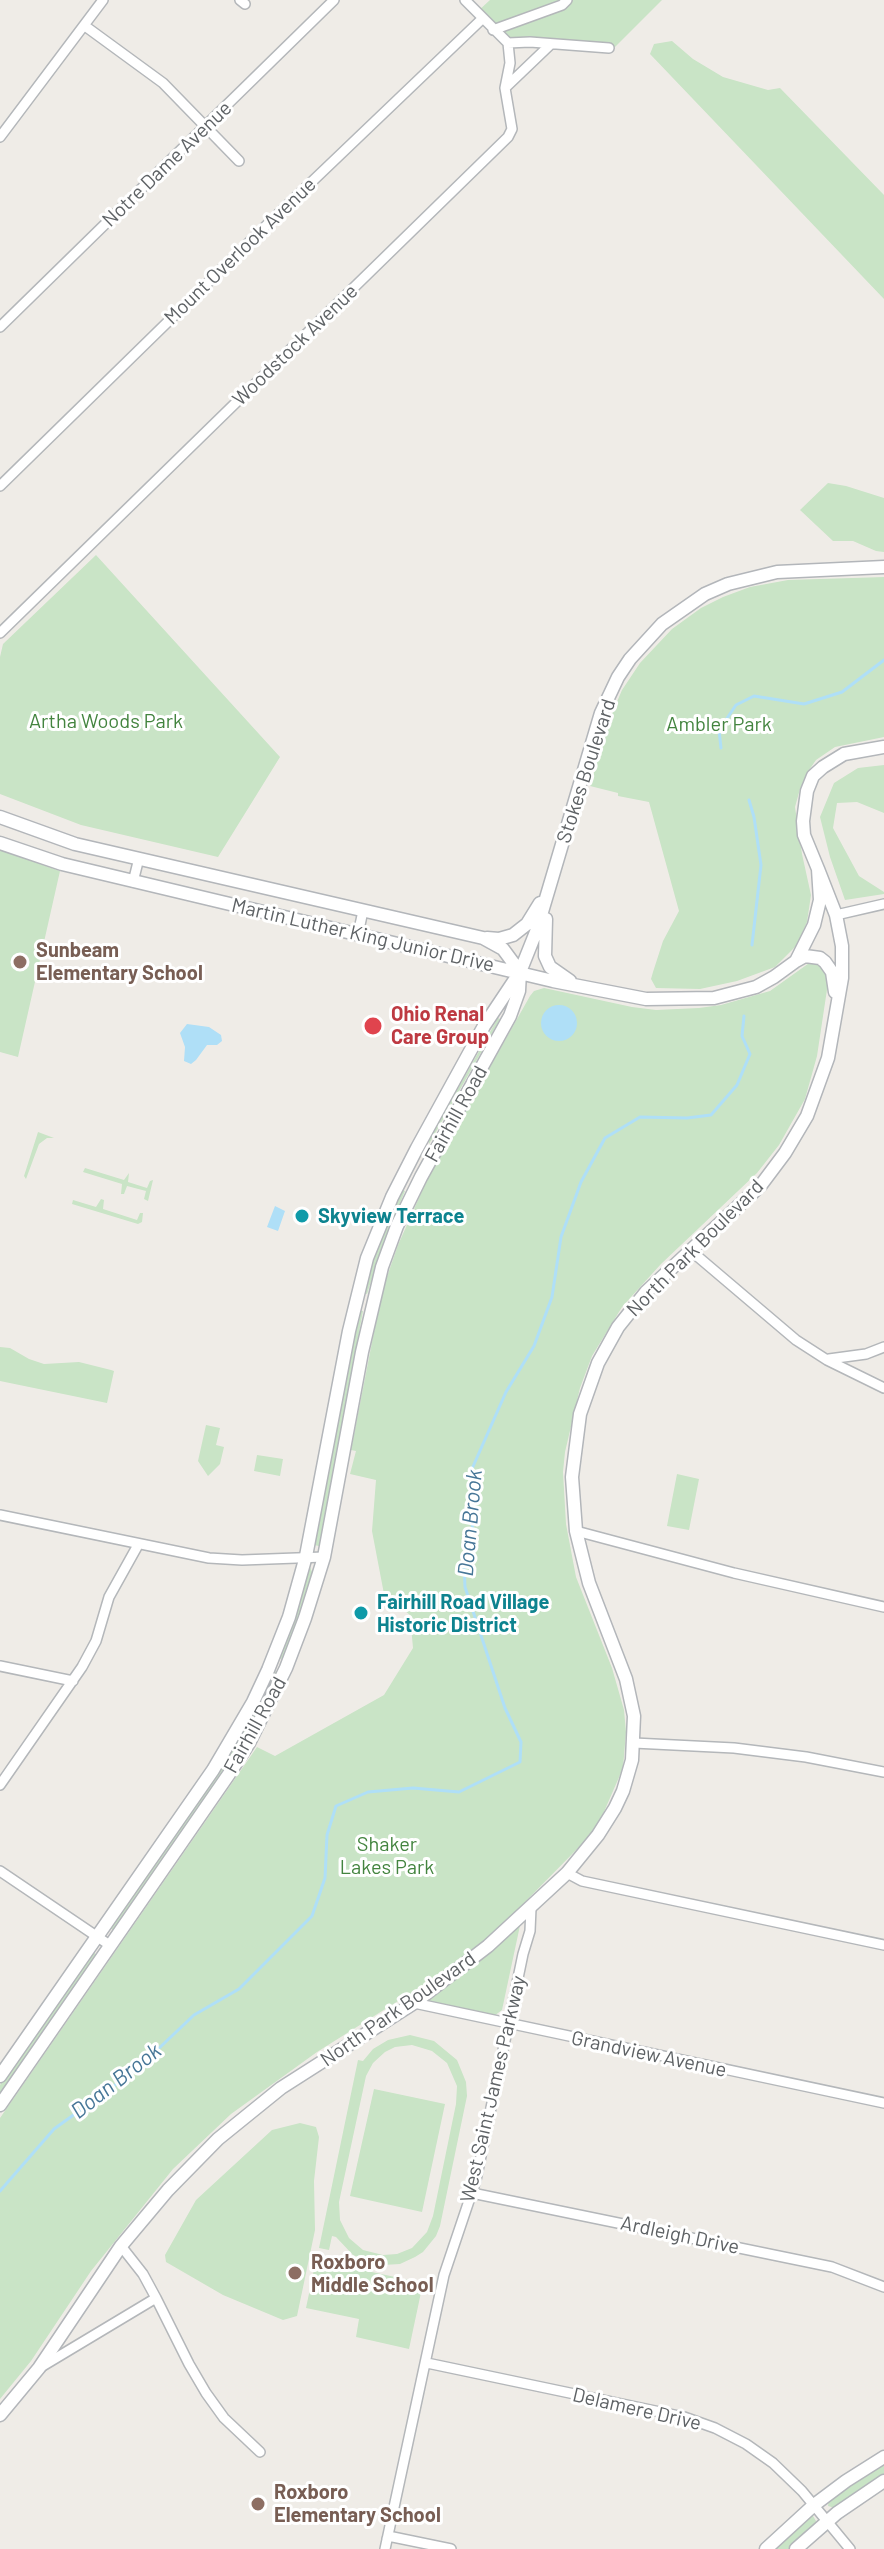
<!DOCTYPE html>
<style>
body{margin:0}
canvas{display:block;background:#efece7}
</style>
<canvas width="884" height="2549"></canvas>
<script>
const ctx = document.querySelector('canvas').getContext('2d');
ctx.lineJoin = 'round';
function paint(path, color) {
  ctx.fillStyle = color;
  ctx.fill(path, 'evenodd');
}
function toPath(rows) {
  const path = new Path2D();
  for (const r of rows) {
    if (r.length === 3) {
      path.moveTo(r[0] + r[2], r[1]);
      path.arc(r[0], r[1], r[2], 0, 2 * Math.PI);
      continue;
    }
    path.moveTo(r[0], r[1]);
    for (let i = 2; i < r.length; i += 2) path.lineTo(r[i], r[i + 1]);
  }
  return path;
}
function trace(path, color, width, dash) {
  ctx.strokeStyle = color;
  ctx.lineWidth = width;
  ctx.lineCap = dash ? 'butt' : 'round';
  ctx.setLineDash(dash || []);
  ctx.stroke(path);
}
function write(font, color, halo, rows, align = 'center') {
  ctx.font = font + ' Barlow,sans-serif';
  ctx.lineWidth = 6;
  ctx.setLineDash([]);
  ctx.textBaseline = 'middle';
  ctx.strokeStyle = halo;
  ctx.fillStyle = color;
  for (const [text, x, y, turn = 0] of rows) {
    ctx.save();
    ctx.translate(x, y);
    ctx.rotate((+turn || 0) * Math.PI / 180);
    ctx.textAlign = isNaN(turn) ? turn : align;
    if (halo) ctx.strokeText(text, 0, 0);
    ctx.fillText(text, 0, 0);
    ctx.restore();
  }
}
paint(toPath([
 [490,0,662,0,615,47,508,43,477,12],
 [672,41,693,59,723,77,768,90,780,88,884,195,884,299,650,54,654,44],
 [828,483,846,486,884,498,884,552,876,551,853,541,833,541,800,510],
 [96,555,280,757,218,857,81,825,0,794,0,657,3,644],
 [884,577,884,737,835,747,816,760,807,773,800,789,795,807,802,854,811,895,807,922,797,945,775,967,737,981,700,989,656,988,651,979,653,972,663,941,679,911,649,802,618,796,618,793,590,786,608,723,622,690,640,663,672,629,701,608,723,597,750,587,788,580],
 [884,765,884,813,857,802,837,803,833,828,859,876,884,892,884,894,845,900,830,857,820,817,834,783,858,768],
 [0,850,60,871,18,1057,0,1052],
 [812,961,817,961,827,973,828,983,817,1056,805,1099,779,1145,757,1173,661,1264,622,1307,592,1356,580,1388,565,1452,563,1472,566,1524,576,1577,612,1668,624,1710,626,1732,623,1768,600,1821,583,1843,525,1902,502,2010,494,2016,490,2015,406,1996,317,2052,231,2114,173,2169,91,2271,31,2361,0,2399,0,2118,257,1747,275,1756,384,1695,413,1648,410,1615,384,1594,372,1531,376,1480,350,1474,356,1451,351,1450,382,1291,398,1245,430,1173,530,996,534,991,544,988,632,1007,656,1010,699,1008,721,1005,770,991],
 [498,1018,500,1019,429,1144,429,1139],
 [38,1132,54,1138,47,1138,39,1144,26,1179,24,1176],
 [85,1168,124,1180,129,1173,128,1182,147,1188,150,1181,153,1180,148,1201,144,1199,146,1191,127,1186,124,1194,121,1194,122,1184,83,1172],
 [401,1189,405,1191,384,1241,367,1294,362,1293,372,1257],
 [101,1199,104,1200,103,1209,137,1220,140,1213,143,1213,142,1222,138,1224,72,1204,73,1200,96,1207],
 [358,1310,363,1311,319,1546,314,1545],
 [0,1347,10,1348,29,1359,44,1364,79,1362,111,1370,114,1371,107,1403,0,1381],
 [206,1425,220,1428,216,1445,224,1447,220,1464,208,1476,198,1461],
 [257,1455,283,1459,280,1476,254,1471],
 [677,1474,699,1479,689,1530,667,1526],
 [310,1567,312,1572,302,1608,284,1658,280,1659],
 [274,1671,279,1673,271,1690,222,1775,113,1930,110,1928,241,1735],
 [93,1952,97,1955,0,2094,0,2085],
 [410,2035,434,2041,457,2060,466,2082,467,2096,440,2226,436,2236,423,2252,415,2257,400,2264,383,2265,371,2263,353,2255,336,2237,332,2236,329,2250,319,2248,358,2060,363,2061,373,2049,388,2040],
 [412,2045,432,2051,447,2063,457,2086,456,2104,433,2216,427,2232,412,2248,397,2254,383,2255,363,2250,349,2238,340,2220,339,2202,366,2076,373,2063,385,2052,395,2047],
 [374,2089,445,2104,422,2212,350,2196],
 [300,2123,316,2127,319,2137,314,2181,315,2230,297,2316,283,2320,223,2295,166,2262,165,2255,196,2200,272,2130],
 [316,2260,423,2283,409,2349,356,2337,359,2319,306,2308],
 [884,2462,884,2476,835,2508,828,2506,829,2499],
 [810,2516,813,2516,816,2521,815,2525,789,2549,774,2549]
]), '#c9e4c6');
paint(toPath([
 [559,1023,18],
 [187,1024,209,1027,221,1035,222,1041,217,1045,207,1045,196,1060,191,1064,184,1061,185,1047,180,1033],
 [275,1206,285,1211,278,1231,267,1227]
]), '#afdff7');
trace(toPath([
 [721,748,719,730,736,705,754,696,804,704,842,692,884,660],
 [749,800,754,817,761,865,752,945],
 [0,2191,54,2129,136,2070,194,2015,239,1989,312,1916,325,1878,327,1835,336,1806,368,1792,413,1788,459,1792,520,1762,521,1742,505,1708,465,1587,464,1565,473,1552,471,1471,506,1392,534,1346,552,1297,561,1237,581,1182,605,1138,640,1117,687,1118,711,1115,737,1085,750,1054,742,1036,744,1016]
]), '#afdff7', 3);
const street = toPath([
 [240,0,245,4],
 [465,0,508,43,530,42,609,48],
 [85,26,163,83,239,161],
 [493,30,562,5,567,0],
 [505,88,510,63,508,43],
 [0,137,103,0],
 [0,327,334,0],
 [0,486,276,216,482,19],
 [0,633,508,137,512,129,505,88,551,44],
 [133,882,139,858],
 [836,915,884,904],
 [358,934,363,911],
 [690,1250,796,1340,827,1360,884,1388],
 [829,1359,866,1354,884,1347],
 [0,1515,209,1558,242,1560,324,1557],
 [576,1531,734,1573,884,1607],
 [0,1666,73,1681],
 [634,1743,734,1748,806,1757,884,1772],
 [0,1785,82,1667,96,1641,109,1597,138,1545],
 [0,1871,111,1946],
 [567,1873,582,1881,884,1945],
 [414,2003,884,2103],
 [472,2193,832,2267,884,2287],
 [156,2298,189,2364,206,2393,224,2418,260,2452],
 [427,2363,684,2417,715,2428,746,2444,773,2463,802,2491,850,2549],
 [41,2367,156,2298,143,2274,121,2246],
 [387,2539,388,2536,451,2549],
 [385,2549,444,2275,476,2180,523,1954,530,1931,531,1908]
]);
const secondary = toPath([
 [0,817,75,844,483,938,503,949,520,972],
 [0,843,62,864,553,981,646,999,714,998,756,987,774,977,796,961,814,925,820,900,818,869,804,835,803,821,807,791,813,776,823,767,844,754,884,747],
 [546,919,545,956,550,967,570,981],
 [487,938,499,939,513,935,527,924,540,903],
 [796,961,805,956,820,958,825,962,832,972,835,992],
 [0,2076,213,1770,253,1702,268,1670,289,1617,306,1556,349,1331,367,1258,392,1197,417,1148,484,1026,520,972,536,932,601,713,618,677,630,659,662,624,705,594,728,584,777,572,884,567],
 [0,2105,229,1774,249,1743,286,1668,305,1618,324,1557,362,1352,382,1267,397,1226,421,1177,510,1016,519,991,520,972],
 [0,2415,39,2368,121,2246,168,2190,218,2139,281,2088,414,2003,488,1946,567,1873,598,1835,615,1808,623,1791,632,1760,634,1716,626,1679,589,1583,576,1531,572,1477,580,1414,598,1363,618,1327,646,1292,761,1185,785,1153,807,1116,828,1058,842,978,842,946,836,915,818,869],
 [766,2549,814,2505,846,2481,884,2457],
 [796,2549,837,2513,884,2481]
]);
trace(street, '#b4b7ba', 12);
trace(secondary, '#b3b6ba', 15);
trace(street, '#fff', 9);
trace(secondary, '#fff', 12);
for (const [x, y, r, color] of [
 [20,962,8,"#8d6e63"],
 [373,1026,10,"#e0444e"],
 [302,1216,8,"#0f9aa8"],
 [361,1613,8,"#0f9aa8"],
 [295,2273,8,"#8d6e63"],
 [258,2504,8,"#8d6e63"]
]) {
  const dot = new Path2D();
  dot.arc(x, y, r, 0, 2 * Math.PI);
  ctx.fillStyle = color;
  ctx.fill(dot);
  trace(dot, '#fff', 3);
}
write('20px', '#5e6265', '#fff', [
 ["Notre Dame Avenue",167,164,-44],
 ["Mount Overlook Avenue",240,251,-44],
 ["Woodstock Avenue",295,345,-44],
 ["Stokes Boulevard",586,771,-72],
 ["Martin Luther King Junior Drive",363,935,13],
 ["Fairhill Road",456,1114,-61],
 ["North Park Boulevard",695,1248,-45],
 ["Fairhill Road",255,1725,-61],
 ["North Park Boulevard",398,2009,-35],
 ["Grandview Avenue",649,2054,12],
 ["West Saint James Parkway",493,2089,-77],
 ["Ardleigh Drive",680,2235,12],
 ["Delamere Drive",637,2409,13]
]);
write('20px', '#43843f', '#fff', [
 ["Artha Woods Park",106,721],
 ["Ambler Park",719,724],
 ["Shaker",387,1844],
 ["Lakes Park",387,1867]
]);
write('bold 20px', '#785e54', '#fff', [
 ["Sunbeam",36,950],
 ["Elementary School",36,973],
 ["Roxboro",311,2262],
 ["Middle School",311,2285],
 ["Roxboro",274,2492],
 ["Elementary School",274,2515]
], 'left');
write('bold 20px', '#be3a42', '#fff', [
 ["Ohio Renal",391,1014],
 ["Care Group",391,1037]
], 'left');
write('bold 20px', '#0d838f', '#fff', [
 ["Skyview Terrace",318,1216],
 ["Fairhill Road Village",377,1602],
 ["Historic District",377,1625]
], 'left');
write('italic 22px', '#467697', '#fff', [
 ["Doan Brook",470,1523,-85],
 ["Doan Brook",116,2081,-38]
]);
</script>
